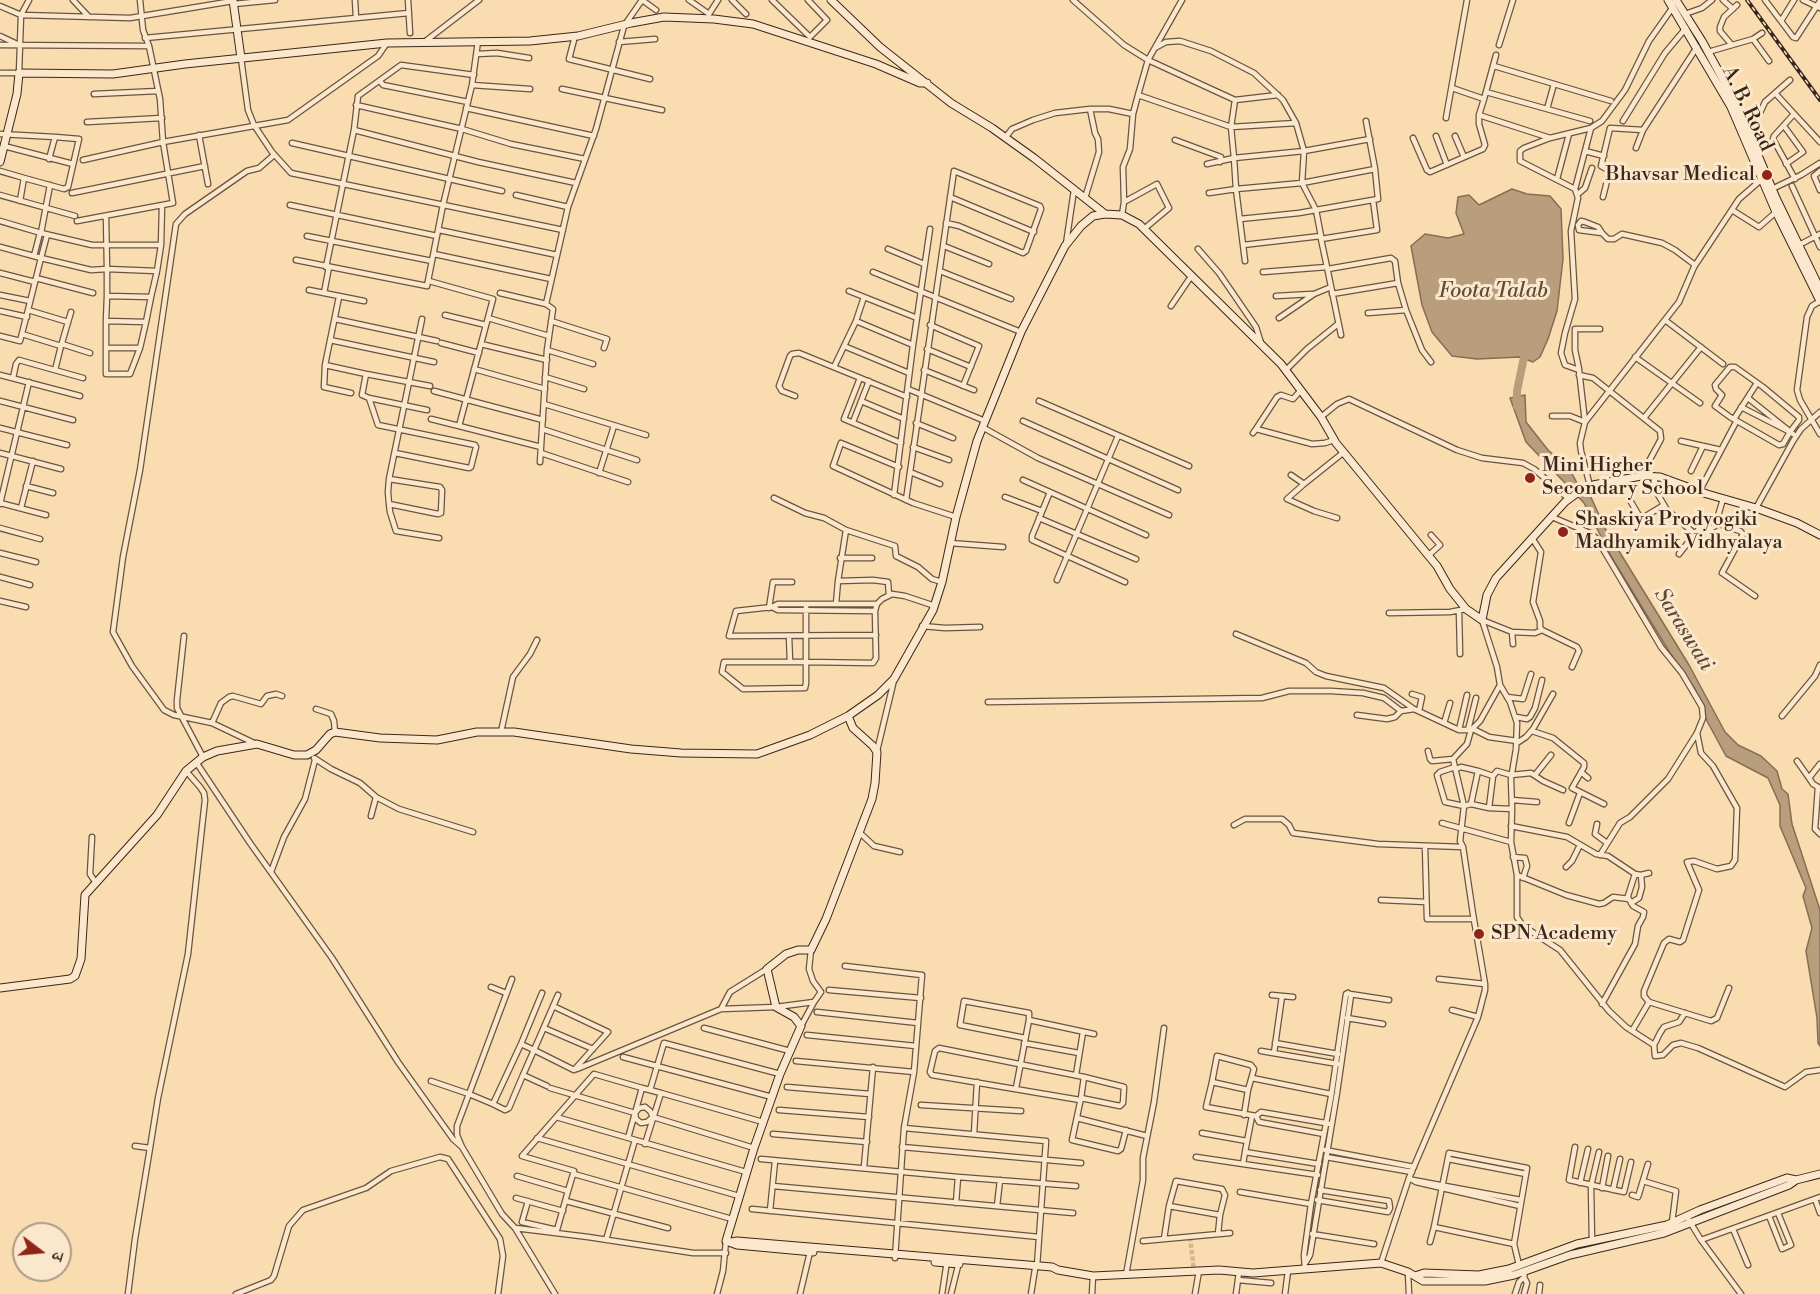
<!DOCTYPE html>
<meta charset="utf-8">
<style>
body{margin:0}
#map{position:relative;width:1820px;height:1294px;overflow:hidden;background:#f9dcb0;font-family:"Libre Bodoni","Noto Serif Devanagari",serif}
canvas{display:block}
.north{position:absolute;left:12px;top:1222px;width:60px;height:60px;box-sizing:border-box;background:#fbe8cc;border:2px solid #ae9a85;border-radius:50%;rotate:106deg;font-size:16px;font-weight:700;line-height:24px;text-align:center;color:#3b261b}
.north::after{content:'';display:block;margin:auto;width:21px;height:27px;background:#8f2418;clip-path:polygon(50% 0,100% 100%,50% 72%,0 100%)}
</style>
<div id="map">
<canvas width="1820" height="1294"></canvas>
<div class="north">उ</div>
</div>
<script>
const ctx = document.querySelector('canvas').getContext('2d');
ctx.lineJoin = 'round';
function paint(path, color) {
  ctx.fillStyle = color;
  ctx.fill(path, 'evenodd');
}
function toPath(rows) {
  const path = new Path2D();
  for (const r of rows) {
    path.moveTo(r[0], r[1]);
    for (let i = 2; i < r.length; i += 2) path.lineTo(r[i], r[i + 1]);
  }
  return path;
}
function trace(path, color, width, dash) {
  ctx.strokeStyle = color;
  ctx.lineWidth = width;
  ctx.lineCap = dash ? 'butt' : 'round';
  ctx.setLineDash(dash || []);
  ctx.stroke(path);
}
function write(font, color, halo, rows, align = 'center') {
  ctx.font = font + ' "Libre Bodoni",serif';
  ctx.lineWidth = 6;
  ctx.setLineDash([]);
  ctx.textBaseline = 'middle';
  ctx.strokeStyle = halo;
  ctx.fillStyle = color;
  for (const [text, x, y, turn = 0] of rows) {
    ctx.save();
    ctx.translate(x, y);
    ctx.rotate((+turn || 0) * Math.PI / 180);
    ctx.textAlign = isNaN(turn) ? turn : align;
    if (halo) ctx.strokeText(text, 0, 0);
    ctx.fillText(text, 0, 0);
    ctx.restore();
  }
}
const water = toPath([
 [1512,189,1527,194,1550,196,1561,209,1563,259,1557,311,1548,339,1540,357,1533,362,1520,357,1477,359,1452,356,1432,332,1422,305,1411,246,1425,234,1448,238,1464,234,1456,213,1458,197,1469,195,1479,205,1512,189],
 [1525,395,1526,422,1548,450,1569,468,1577,483,1589,493,1606,530,1689,665,1725,732,1738,745,1761,756,1777,771,1782,789,1788,794,1792,824,1820,910,1820,1046,1818,1043,1817,1018,1806,951,1812,928,1803,896,1806,888,1780,826,1780,805,1768,778,1726,756,1707,721,1695,689,1670,653,1612,558,1584,503,1526,442,1510,398,1525,395]
]);
paint(water, '#b89e7d');
trace(water, '#866e56', 1.5);
trace(toPath([
 [1517,406,1517,391,1524,357]
]), '#b89e7d', 8);
trace(toPath([
 [1190,1237,1194,1271]
]), '#d3b892', 4.5, [4.5, 2]);
const street = toPath([
 [73,0,89,17],
 [355,0,356,18],
 [408,0,410,33],
 [642,0,656,10],
 [689,0,709,14,718,0],
 [732,0,746,14],
 [772,0,810,37,827,20,808,0],
 [1073,0,1124,45,1148,60,1235,100],
 [1723,0,1733,9],
 [1765,0,1793,37,1796,38,1820,1],
 [1803,0,1820,8],
 [234,4,275,0],
 [0,6,21,15,130,18,233,1],
 [1685,14,1702,8,1712,0],
 [1781,21,1794,0],
 [0,36,17,44],
 [575,36,569,59,650,79],
 [145,38,409,13],
 [1753,39,1769,61],
 [619,42,655,39],
 [423,43,479,0],
 [1731,44,1720,31,1720,27,1724,17,1737,5],
 [0,45,149,46],
 [1499,45,1513,0],
 [1155,48,1166,42,1180,41,1211,51,1254,73,1283,100,1296,123],
 [1708,52,1753,39,1762,33],
 [477,54,497,53,529,58],
 [241,58,248,110,254,125,272,152,291,173,563,230],
 [1494,66,1611,101],
 [0,73,19,73,21,15,29,0],
 [380,81,383,85,468,102],
 [472,85,530,89],
 [1452,88,1484,99,1479,115,1550,138],
 [562,89,662,110],
 [1486,92,1590,121],
 [1775,93,1820,142],
 [94,94,158,91],
 [1138,95,1231,127,1234,158,1304,151,1302,183,1375,169,1366,121],
 [1278,95,1235,100,1231,127,1296,123,1304,151,1370,139],
 [1484,99,1496,55],
 [356,105,462,129,511,144,585,159],
 [466,108,594,136],
 [1090,109,1109,109,1133,114],
 [1547,109,1554,84],
 [1794,114,1774,136,1773,139,1795,179],
 [1446,118,1467,0],
 [1623,121,1665,53,1686,28],
 [87,122,162,118],
 [1745,125,1760,113,1765,102,1790,80],
 [1784,126,1803,152,1786,164],
 [1591,128,1575,189,1520,161,1520,151,1524,148,1550,138,1591,128,1602,121,1625,90,1649,41,1673,7],
 [354,130,478,162,576,183],
 [0,134,55,137,49,159],
 [199,135,208,184],
 [1436,136,1447,165],
 [1455,136,1464,157],
 [1005,138,1012,129,1033,120,1055,113,1090,109,1095,133,1098,139,1099,152,1085,198],
 [1413,138,1427,170,1430,172,1483,149,1485,145,1479,124,1479,115],
 [1175,140,1221,157,1220,162],
 [292,143,502,191],
 [4,146,73,164],
 [1636,148,1643,130],
 [1585,151,1604,156],
 [83,160,163,142,288,120,378,56,387,43],
 [1207,164,1234,158,1236,189,1209,193],
 [0,171,24,178,20,201],
 [1820,171,1814,176,1820,190],
 [24,178,64,189,68,187,79,139,55,137],
 [1557,179,1569,134],
 [50,185,41,233,92,245,161,245,162,206],
 [1792,186,1820,247],
 [1772,189,1801,175,1820,163],
 [72,193,205,166],
 [1578,194,1585,188,1592,168],
 [0,195,75,216],
 [516,195,568,207],
 [950,197,1034,232],
 [1603,197,1609,173,1608,170,1601,166,1610,128,1643,130,1697,47],
 [1124,202,1157,184,1169,208,1144,229],
 [290,205,437,236],
 [1732,210,1759,227,1776,212],
 [1122,215,1124,202,1123,167,1130,149,1133,114,1138,95,1148,60,1182,0],
 [1240,219,1299,213,1378,199,1375,169],
 [0,221,41,233],
 [77,221,173,203,163,142,160,99,149,46,143,30,140,0],
 [439,230,557,255],
 [1602,233,1598,227,1585,222,1581,221,1578,225,1579,230,1602,233,1608,239,1614,239,1622,234,1662,243,1675,250,1695,265],
 [47,235,41,258,91,270,107,269,106,216],
 [307,236,432,261],
 [1321,239,1377,230,1373,200],
 [1066,244,1074,190],
 [1243,245,1321,236,1316,210,1302,183,1236,189,1245,261],
 [1799,245,1820,234],
 [944,246,989,264],
 [0,247,41,258,28,310],
 [888,249,924,264],
 [1198,249,1219,273,1256,327,1261,343],
 [434,254,551,279],
 [34,256,40,233],
 [296,260,427,286,443,205,472,85,478,41],
 [326,267,354,130,358,96,401,65,474,75],
 [1327,267,1341,335],
 [1328,269,1391,258,1395,261,1398,283,1406,310,1422,350,1431,362],
 [940,271,1011,299],
 [873,272,1021,332],
 [1263,272,1327,267,1321,239],
 [0,273,35,282],
 [36,278,93,293],
 [429,281,493,299,459,426,541,447],
 [309,290,364,301],
 [849,291,917,318],
 [324,293,329,267],
 [500,293,546,304,553,309,547,350,540,462],
 [1332,294,1398,283],
 [0,295,30,301],
 [1276,296,1312,294],
 [151,297,157,271],
 [339,297,325,365,324,387,351,393],
 [1820,301,1812,306,1807,317,1797,390,1800,400,1820,434],
 [546,304,568,207,596,129,624,26,642,0],
 [1171,306,1192,275],
 [0,311,27,317],
 [1368,313,1406,310],
 [445,315,486,325],
 [488,318,549,336],
 [1279,318,1314,294,1331,287],
 [335,319,437,341],
 [1665,320,1723,364],
 [106,321,107,296],
 [551,321,607,339,604,348],
 [856,321,913,345],
 [930,325,979,346,963,386],
 [22,334,61,346,71,312],
 [0,336,20,341,28,310,68,322],
 [330,340,434,362],
 [441,343,479,353],
 [62,344,90,353],
 [481,344,547,360],
 [844,346,909,373],
 [106,348,106,374,130,374,140,348,106,348,106,321,146,322,151,297,107,296,107,269,157,271,161,245],
 [140,348,146,322],
 [927,349,971,367],
 [547,350,593,364],
 [1635,357,1700,403],
 [325,365,366,374,362,395,369,398,378,425,475,445,476,447,471,467,469,468,395,453],
 [834,367,856,321,864,297],
 [474,369,545,389],
 [1579,369,1575,350,1575,329,1600,329],
 [55,370,61,346],
 [924,370,974,390],
 [1286,370,1307,349,1338,324],
 [366,374,430,386],
 [0,375,80,396],
 [1579,375,1593,378,1660,431,1661,439,1641,476],
 [545,377,584,389],
 [13,378,16,364,19,360,83,378],
 [860,378,844,419,901,443],
 [908,389,985,421],
 [434,391,543,420],
 [795,396,782,391,779,386,790,356,792,354,799,353,907,397],
 [369,398,427,410],
 [1748,398,1788,430],
 [0,401,73,420],
 [861,401,904,419],
 [1039,401,1189,466],
 [544,404,646,435],
 [1741,407,1790,432],
 [1552,416,1570,416,1585,422,1579,370,1565,365,1561,353,1565,333,1575,299,1571,231,1578,198,1575,189],
 [1321,417,1337,404,1349,399,1457,450,1482,458,1523,463,1534,469,1569,499],
 [1644,418,1701,347],
 [431,419,459,426],
 [1734,419,1757,383],
 [1023,421,1178,490],
 [853,422,869,381],
 [916,423,953,438],
 [982,427,1038,458,1169,515],
 [0,428,67,445],
 [542,429,637,460],
 [1256,429,1277,397,1281,395,1293,399,1301,390],
 [1790,432,1799,420,1799,417,1763,387,1735,367,1730,367,1715,385,1716,389,1722,395,1715,406,1730,417,1779,445,1783,444,1790,432,1793,434],
 [1253,433,1256,429,1260,430,1312,444,1325,443,1334,440],
 [1681,441,1721,450],
 [913,447,949,460],
 [0,453,61,469],
 [541,453,628,482],
 [899,467,841,443,833,466,913,503,956,517],
 [1691,471,1703,446],
 [910,472,940,484],
 [599,473,614,426],
 [1291,475,1304,484,1344,452],
 [1654,476,1657,493,1667,510,1695,534],
 [389,479,440,487,442,490,441,513,438,514,389,504,388,492,389,479,422,319],
 [1023,480,1146,535],
 [1304,484,1287,499,1314,511,1337,518],
 [26,486,53,493],
 [1590,486,1581,451,1580,443,1585,422,1679,302,1694,267,1739,199,1762,179],
 [1050,492,1032,536,1032,540,1125,582],
 [1699,492,1735,424],
 [894,495,913,345,930,229],
 [1005,497,1042,511],
 [774,498,805,513,824,518,846,530,838,581,873,580,888,582,889,595],
 [906,500,954,171,1040,206,1041,209,1026,251,1023,253,959,226,946,223],
 [1631,502,1641,519],
 [0,503,46,515],
 [0,504,29,382],
 [389,504,390,512,396,531,439,538],
 [21,508,33,461],
 [1756,508,1793,441,1801,429,1820,412],
 [1552,517,1590,533,1597,539,1661,647,1682,673,1702,707,1703,718,1697,733,1668,779,1630,817,1620,823,1600,855],
 [1039,518,1136,559],
 [1716,523,1740,531,1743,534,1722,573,1755,596],
 [1635,526,1641,519,1664,505],
 [0,528,40,539],
 [846,530,895,546,896,556,918,567,932,579,942,582],
 [1532,538,1541,552,1533,602,1540,621,1540,627,1542,630,1577,647,1579,651,1572,667],
 [950,543,1003,547],
 [0,553,36,562],
 [1679,554,1698,530,1710,529,1715,526,1723,499],
 [1429,555,1440,545,1431,535],
 [840,558,872,558],
 [0,577,30,585],
 [1057,580,1118,436],
 [0,601,26,607],
 [806,604,806,683,805,688,743,689,722,672,724,662,806,662,873,663,876,658,875,611,877,604,882,599,892,594,905,596,935,606],
 [836,604,838,581],
 [772,607,736,611,729,636,876,635],
 [769,608,773,582,792,582],
 [875,611,778,610,772,607,778,604,877,604],
 [1459,611,1460,654],
 [1389,613,1450,612,1466,609],
 [1482,620,1497,667,1500,685,1510,702,1517,723,1516,749,1511,779,1512,809,1511,842,1517,875,1517,917,1523,926,1560,950,1609,1011,1626,1027,1654,1045],
 [1482,620,1512,632,1535,633,1542,630],
 [922,626,945,628,980,627],
 [1512,632,1513,644],
 [1236,634,1306,663,1316,672,1326,676,1384,688,1414,709,1459,730,1471,730],
 [184,636,177,700,177,708,203,757],
 [789,636,790,662],
 [1412,694,1422,697,1419,711],
 [1507,697,1523,699,1531,674],
 [988,702,1262,698,1289,691,1331,691,1363,693,1384,698,1401,711,1414,709],
 [316,709,331,714,334,721,335,732],
 [1357,715,1387,719,1395,717,1401,711],
 [1782,716,1815,676,1820,665],
 [1516,717,1527,719,1530,717,1535,708,1542,680],
 [212,723,221,703,229,697,233,696,261,704,267,696,276,694,282,696],
 [1444,723,1450,703],
 [1473,729,1489,737,1517,741],
 [1459,730,1467,695],
 [1468,730,1476,698],
 [1532,731,1553,738,1584,763,1584,767,1572,788,1604,804],
 [501,732,513,677,530,654,537,640],
 [254,743,212,723,174,715,164,710,132,666,113,632,123,557,140,470,176,224,185,214,247,171,259,168,274,155],
 [1517,743,1526,737,1533,729,1553,694],
 [877,751,894,680],
 [1428,751,1430,759,1432,761,1453,759],
 [314,758,331,769,360,783,376,797,371,816],
 [1797,761,1809,778,1820,764],
 [196,762,250,843,332,958,398,1062,453,1139,462,1147],
 [1455,767,1440,772,1437,775,1445,802,1464,806,1471,804,1489,808,1512,809],
 [1456,769,1461,767,1478,771,1471,804],
 [1478,771,1493,776],
 [1581,772,1588,778],
 [1535,775,1551,755],
 [1809,778,1813,784,1820,788],
 [1818,787,1815,829,1820,834],
 [376,797,399,809,473,832],
 [1512,800,1537,802],
 [1489,808,1493,776,1497,771,1511,775,1531,773,1543,781,1563,790],
 [1442,823,1511,842],
 [1569,823,1580,793],
 [1597,824,1595,834,1607,843],
 [1234,825,1245,819,1282,819,1289,825,1293,833,1378,844,1463,847],
 [1511,826,1567,837,1596,854,1608,856,1635,874,1641,875,1649,873],
 [859,832,874,846,900,852],
 [92,837,90,874,96,883],
 [1425,846,1427,919,1473,919],
 [1513,857,1525,858,1527,866,1523,878],
 [1566,867,1572,861,1580,845],
 [271,872,284,837,305,799,315,760],
 [1517,875,1566,895,1599,904,1604,903,1613,897,1629,899,1633,906,1644,912,1643,917,1638,926,1635,944,1602,1004],
 [1627,899,1635,874],
 [1381,900,1426,902],
 [1631,903,1639,898,1642,887,1641,875],
 [845,966,922,975,914,1072,904,1128,895,1258],
 [767,969,730,992,721,1009,776,1007,814,1002,821,992,813,981,809,969,811,950],
 [512,979,469,1094,493,1104,521,1044],
 [1439,979,1485,984],
 [491,987,506,993],
 [829,990,921,998],
 [542,993,521,1044,534,1050,558,995],
 [1350,994,1389,1000],
 [1272,995,1293,997],
 [1649,1002,1711,1021,1717,1018,1729,988],
 [1452,1010,1478,1017],
 [817,1012,918,1023],
 [1685,1013,1679,1022,1664,1027,1660,1033,1654,1045,1655,1056,1663,1055,1673,1045,1681,1043,1698,1048,1785,1087,1806,1072,1820,1070],
 [1347,1018,1383,1024],
 [1029,1020,1094,1034],
 [801,1026,814,1002],
 [544,1028,593,1049],
 [704,1028,790,1051],
 [1632,1031,1649,1002,1644,996,1644,991,1664,943,1669,939,1680,942,1683,940,1699,890,1687,862,1694,861,1717,869,1731,866,1735,860,1737,808,1713,766,1701,753,1697,733],
 [807,1035,916,1046],
 [1024,1043,1079,1053],
 [1275,1043,1338,1054],
 [1261,1051,1338,1064],
 [1274,1053,1282,996],
 [623,1057,772,1097],
 [796,1061,914,1072],
 [577,1069,721,1009],
 [1076,1075,1083,1032],
 [1252,1078,1331,1094],
 [431,1081,469,1094,457,1126,457,1135,462,1147,502,1214,515,1228,588,1237,693,1253,726,1253],
 [1212,1082,1217,1056,1251,1065,1254,1069,1248,1090,1212,1082,1206,1107,1256,1116,1261,1112,1331,1124],
 [547,1086,523,1075,534,1050,574,1070,608,1032,553,1006],
 [787,1087,870,1094],
 [550,1088,635,1113],
 [642,1088,661,1093,645,1144],
 [1016,1088,1029,1020,1029,1013,964,1001,960,1025,1025,1038],
 [650,1090,664,1043,780,1074],
 [661,1093,763,1122],
 [1081,1098,1120,1106,1123,1103,1124,1087,1084,1077],
 [1080,1100,932,1075,930,1072,935,1051,939,1048,1084,1077,1081,1098,1072,1140,1118,1151,1121,1149,1126,1130],
 [493,1104,505,1110,509,1108,523,1075],
 [921,1105,1021,1111],
 [645,1107,650,1111,653,1117,647,1122,641,1123,636,1119,635,1113,639,1108,645,1107],
 [779,1110,869,1117],
 [1244,1115,1248,1090],
 [1256,1116,1259,1122,1324,1134],
 [556,1117,746,1172],
 [653,1117,754,1148],
 [1077,1118,1147,1136],
 [904,1128,1046,1141,1037,1266],
 [1202,1133,1247,1141],
 [773,1134,867,1142],
 [974,1134,977,1082],
 [537,1138,739,1196],
 [902,1147,1081,1163],
 [1575,1147,1569,1180,1624,1192,1631,1162],
 [150,1148,158,1098,188,954,205,800,204,793,200,787,186,771],
 [1325,1150,1414,1167],
 [1245,1152,1252,1116],
 [1196,1157,1243,1164],
 [1326,1157,1412,1172],
 [761,1159,958,1177,1076,1186],
 [1448,1159,1526,1174],
 [864,1167,873,1067],
 [574,1174,732,1219],
 [1318,1175,1243,1164,1245,1152,1319,1164],
 [517,1176,568,1191,574,1171,522,1156,594,1074,642,1088,628,1138],
 [1409,1178,1416,1182,1520,1206],
 [1413,1180,1521,1200],
 [1643,1181,1676,1191,1672,1223],
 [1580,1183,1588,1149],
 [773,1186,1073,1213],
 [1602,1188,1608,1156],
 [1613,1190,1620,1159],
 [1240,1192,1311,1204],
 [1632,1195,1638,1197,1648,1164],
 [516,1198,563,1211],
 [1815,1199,1820,1213],
 [1317,1200,1388,1212,1390,1208,1389,1201,1320,1190],
 [528,1201,522,1222,557,1230,568,1191],
 [566,1201,668,1228],
 [956,1203,958,1177],
 [997,1206,1000,1180],
 [752,1209,1039,1237],
 [770,1211,775,1161],
 [1769,1216,1782,1249,1791,1245,1778,1213],
 [1687,1217,1701,1240,1741,1294],
 [515,1228,555,1294],
 [1733,1229,1748,1265],
 [1218,1234,1220,1215],
 [1312,1234,1374,1244],
 [1164,1239,1169,1206,1220,1215,1225,1195,1222,1189,1176,1181,1169,1206],
 [606,1240,635,1140],
 [1701,1240,1820,1197],
 [1143,1241,1230,1233],
 [1592,1241,1591,1186,1599,1152],
 [1430,1242,1434,1227],
 [1514,1244,1527,1168,1449,1153,1434,1227,1514,1244,1519,1265],
 [1306,1262,1310,1255,1337,1093,1351,995,1348,993],
 [1381,1263,1409,1178,1478,1017,1485,990,1485,984,1473,914,1463,847,1460,841,1464,806,1453,759,1467,744,1471,730,1480,721,1500,685],
 [1305,1269,1304,1255,1311,1204,1331,1097,1346,994,1348,993],
 [1408,1272,1409,1294],
 [1126,1275,1143,1180,1143,1158,1154,1102,1164,1028],
 [1238,1280,1271,1283],
 [128,1294,135,1239,150,1148,135,1146],
 [236,1294,271,1280,274,1276,289,1226,303,1210,366,1188,391,1171,440,1157,448,1159,500,1239,503,1256,498,1294],
 [717,1294,723,1271,726,1241],
 [800,1294,810,1252],
 [942,1294,947,1261],
 [951,1294,959,1262],
 [1031,1294,1035,1269],
 [1092,1294,1093,1276],
 [1195,1294,1199,1271],
 [1236,1294,1239,1272],
 [1285,1294,1288,1271],
 [1515,1294,1519,1282,1524,1277],
 [1524,1294,1527,1283,1524,1277,1525,1271],
 [1539,1294,1540,1285]
]);
const secondary = toPath([
 [233,0,241,58],
 [831,0,880,47,951,103,992,128,1034,158,1105,214],
 [1668,0,1731,107,1776,212,1820,301],
 [1676,0,1702,41,1737,105,1776,198,1820,289],
 [0,162,17,94,19,73,113,74,185,64,387,43,530,41,578,36,631,23,664,17,714,19,753,24,876,64,920,83,927,83],
 [0,988,70,979,75,976,81,959,85,895,157,815,186,771,203,757,217,751,257,744,294,755,307,755,316,750,330,734,335,732,380,738,437,740,477,732,514,732,631,749,681,753,757,754,810,735,848,716,878,695,894,679,933,610,942,582,956,517,977,441,1021,332,1065,246,1081,226,1093,216,1105,214,1122,215,1139,224,1281,364,1321,417,1336,443,1437,566,1450,589,1466,609,1482,620,1487,595,1496,578,1565,502,1584,488,1593,485,1641,476,1660,477,1707,494,1756,508,1797,523,1820,535],
 [731,1242,737,1241,1052,1267,1058,1270,1093,1276,1219,1270,1253,1273,1381,1263,1408,1272,1423,1281,1485,1281,1514,1275,1570,1255,1664,1233,1789,1185,1796,1180],
 [813,1252,737,1245,726,1241,754,1148,780,1074,801,1026,794,1017,776,1007,767,969,786,954,798,950,811,950,826,919,872,799,875,783,877,752,873,746,853,728,848,716],
 [935,1262,959,1264],
 [1415,1276,1424,1273,1479,1275,1509,1269,1577,1244,1667,1225,1700,1210,1787,1178,1796,1180,1820,1174]
]);
trace(street, '#6a5440', 7);
trace(secondary, '#3b261b', 9);
trace(street, '#fbe8cc', 4.5);
trace(secondary, '#fbe8cc', 7);
const rail = toPath([
 [1747,0,1820,100]
]);
trace(rail, '#3b261b', 4);
trace(rail, '#fbe8cc', 1.5, [4.5]);
for (const [x, y, r, color] of [
 [1767,175,6,"#8f2418"],
 [1530,478,6,"#8f2418"],
 [1563,532,6,"#8f2418"],
 [1479,934,6,"#8f2418"]
]) {
  const dot = new Path2D();
  dot.arc(x, y, r, 0, 2 * Math.PI);
  ctx.fillStyle = color;
  ctx.fill(dot);
  trace(dot, '#fbe8cc', 2);
}
write('20px', '#3b261b', '#fbe8cc', [
 ["A. B. Road",1747,109,64]
]);
write('20px', '#3b261b', '#fbe8cc', [
 ["Bhavsar Medical",1755,175,"right"],
 ["Mini Higher",1542,466],
 ["Secondary School",1542,489],
 ["Shaskiya Prodyogiki",1575,520],
 ["Madhyamik Vidhyalaya",1575,543],
 ["SPN Academy",1491,934]
], 'left');
write('italic 21px', '#604a38', '#fbe8cc', [
 ["Foota Talab",1493,292],
 ["Saraswati",1683,630,58]
]);
</script>
